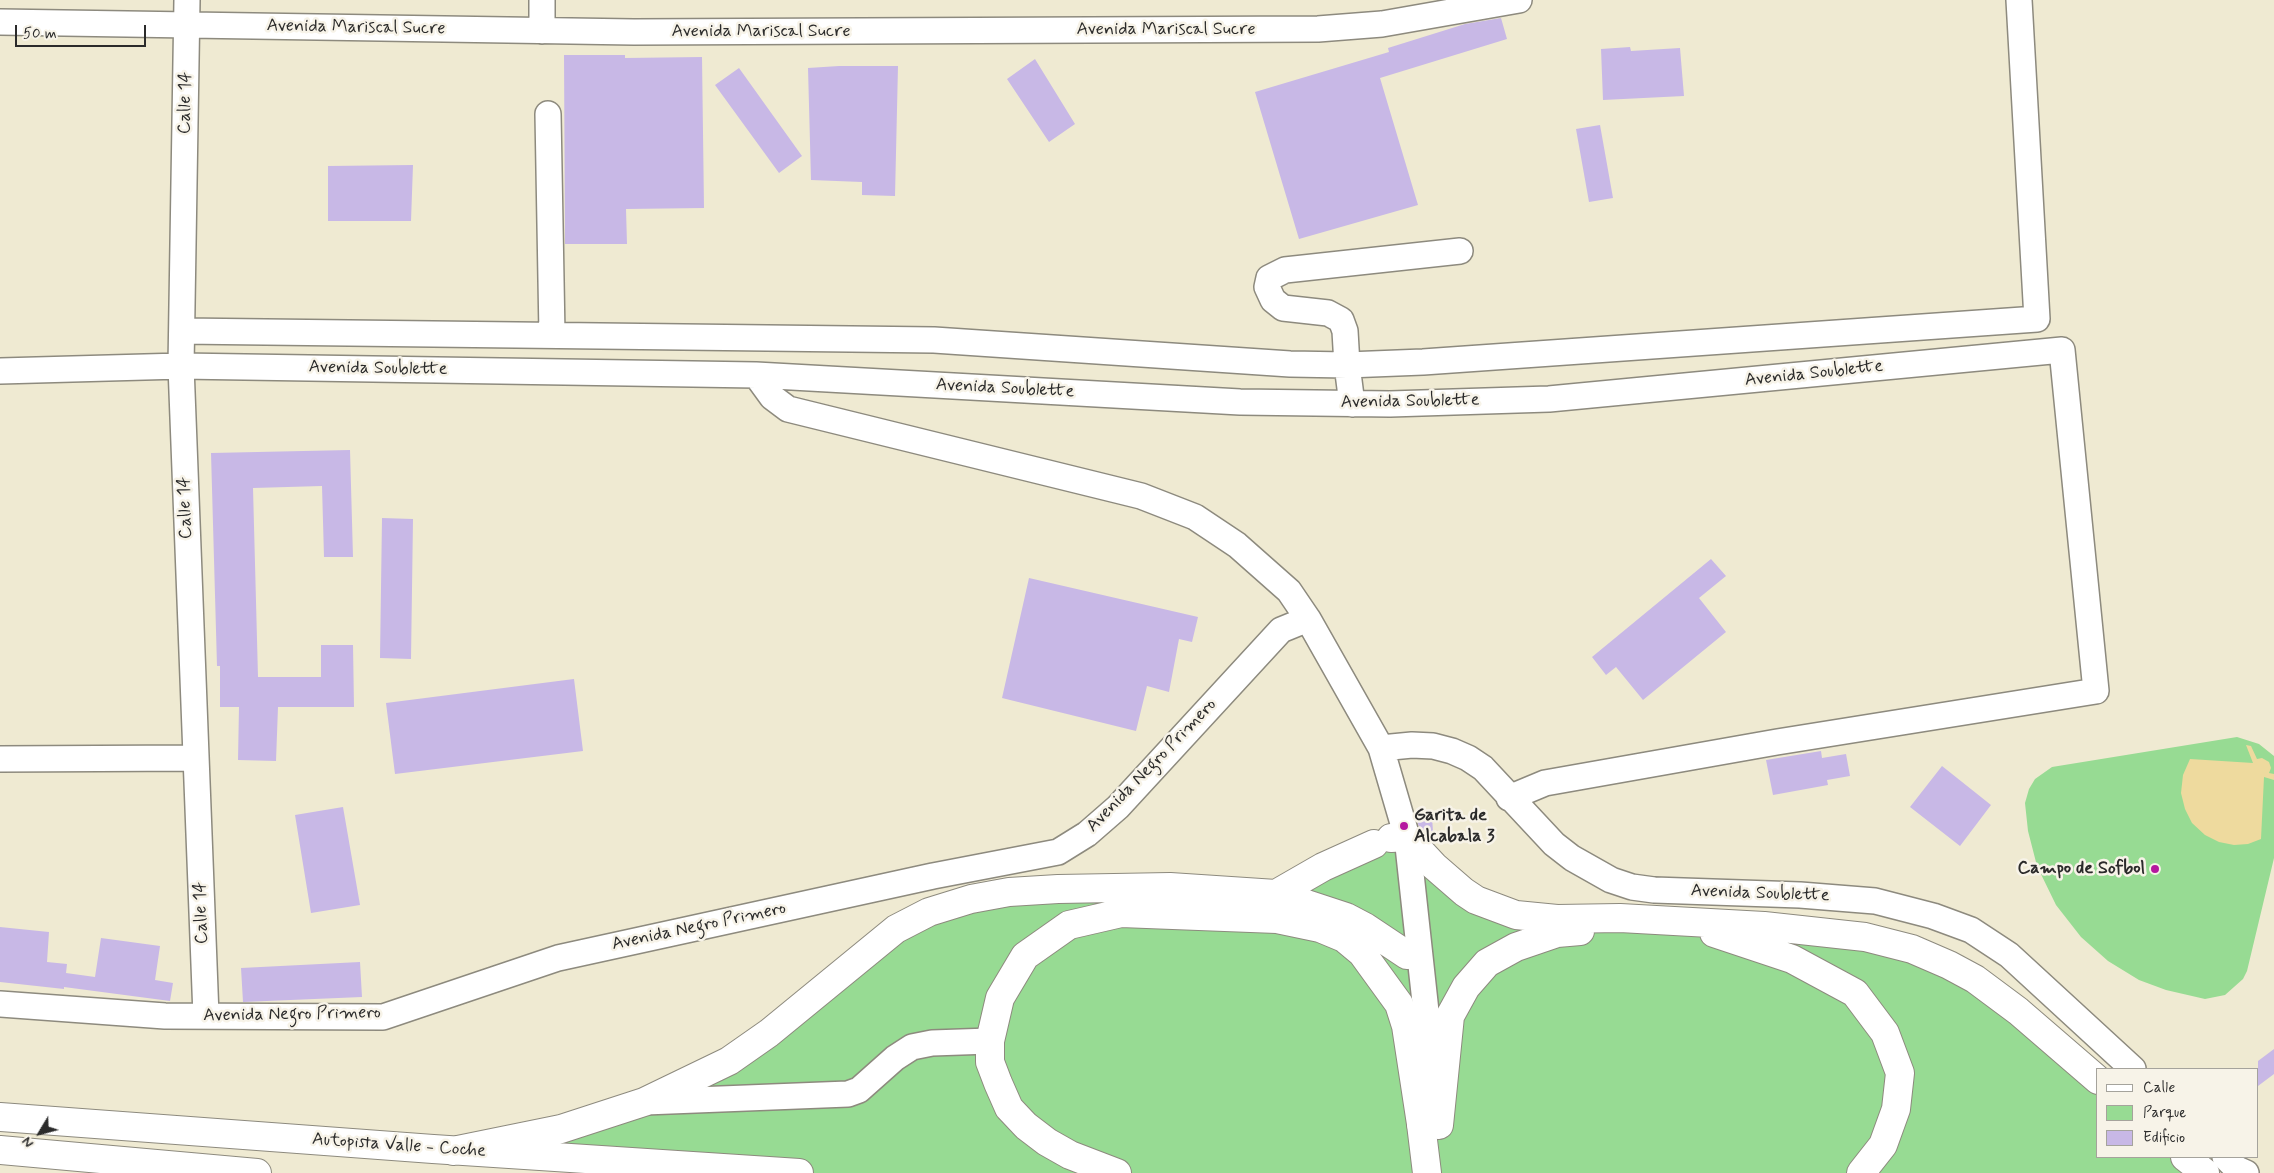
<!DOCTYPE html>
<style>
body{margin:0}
#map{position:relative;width:2274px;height:1173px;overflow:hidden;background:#efead2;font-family:Mynerve,sans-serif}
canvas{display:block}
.legend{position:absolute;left:2096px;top:1068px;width:162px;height:90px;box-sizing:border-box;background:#f7f3e8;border:1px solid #a5a39c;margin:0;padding:6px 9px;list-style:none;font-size:15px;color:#2b2b2b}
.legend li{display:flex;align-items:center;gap:10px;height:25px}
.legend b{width:25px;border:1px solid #a5a39c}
.north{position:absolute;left:15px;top:1108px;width:50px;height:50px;-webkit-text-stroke:4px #f7f3e8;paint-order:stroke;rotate:233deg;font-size:14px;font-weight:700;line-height:20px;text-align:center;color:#2b2b2b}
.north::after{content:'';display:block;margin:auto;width:18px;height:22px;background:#2b2b2b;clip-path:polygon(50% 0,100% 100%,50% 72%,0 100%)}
.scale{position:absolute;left:15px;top:25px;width:131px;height:22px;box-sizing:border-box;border:2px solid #2b2b2b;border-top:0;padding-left:6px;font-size:15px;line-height:18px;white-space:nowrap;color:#2b2b2b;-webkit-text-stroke:4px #f7f3e8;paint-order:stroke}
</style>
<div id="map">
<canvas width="2274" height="1173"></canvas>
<ul class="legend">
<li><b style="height:6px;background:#fff"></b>Calle</li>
<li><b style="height:14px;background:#97db93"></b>Parque</li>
<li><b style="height:14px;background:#c8b8e6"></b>Edificio</li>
</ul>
<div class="north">N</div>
<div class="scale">50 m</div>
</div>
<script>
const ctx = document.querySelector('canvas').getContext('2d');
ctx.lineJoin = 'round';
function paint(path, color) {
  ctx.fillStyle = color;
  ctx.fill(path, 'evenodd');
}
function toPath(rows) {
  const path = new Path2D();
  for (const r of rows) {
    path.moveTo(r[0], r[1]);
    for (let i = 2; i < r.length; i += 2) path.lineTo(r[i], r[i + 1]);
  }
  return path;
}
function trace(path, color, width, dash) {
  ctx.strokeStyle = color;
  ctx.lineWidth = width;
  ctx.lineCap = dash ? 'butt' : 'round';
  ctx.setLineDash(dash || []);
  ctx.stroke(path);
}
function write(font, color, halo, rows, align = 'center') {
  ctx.font = font + ' Mynerve,sans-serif';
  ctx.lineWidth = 5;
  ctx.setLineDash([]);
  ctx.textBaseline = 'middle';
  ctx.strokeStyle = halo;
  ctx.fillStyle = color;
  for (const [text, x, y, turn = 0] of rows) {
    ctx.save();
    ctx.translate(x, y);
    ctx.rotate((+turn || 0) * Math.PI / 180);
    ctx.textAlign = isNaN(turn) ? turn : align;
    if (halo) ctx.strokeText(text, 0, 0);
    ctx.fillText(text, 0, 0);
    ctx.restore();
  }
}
paint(toPath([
 [2237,737,2259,744,2274,756,2274,858,2247,971,2243,979,2225,995,2205,999,2166,990,2139,980,2108,961,2081,937,2056,905,2037,866,2028,831,2025,803,2029,789,2035,779,2052,767],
 [1391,838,1476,900,1912,949,2098,1080,2098,1157,2185,1157,2205,1173,799,1173,515,1140,688,1079,896,929,971,899,1275,894]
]), '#97db93');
paint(toPath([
 [2246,745,2251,746,2257,759,2262,758,2269,762,2271,768,2269,773,2274,774,2274,780,2264,777,2261,839,2248,844,2234,845,2219,842,2205,835,2192,823,2185,809,2181,793,2183,775,2190,759,2253,763]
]), '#eeda9e');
paint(toPath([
 [1501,18,1507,39,1380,78,1418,205,1299,239,1255,92,1389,52,1388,48,1465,24],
 [1630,47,1631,51,1680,48,1684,96,1603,100,1601,49],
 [564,55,625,55,625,58,702,57,704,208,626,209,627,244,565,244],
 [1035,59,1075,124,1049,142,1007,79],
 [839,66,898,66,895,196,862,195,862,182,811,180,808,68],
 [739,68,802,156,779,173,715,85],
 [1600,125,1613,198,1589,202,1576,129],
 [413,165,411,221,328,221,328,166],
 [350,450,353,557,324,557,322,486,253,488,258,677,321,677,321,645,353,645,354,707,278,707,276,761,238,760,239,707,220,707,220,666,217,666,211,453],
 [382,518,413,519,411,659,380,658],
 [1711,559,1726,576,1699,598,1726,632,1643,700,1616,667,1606,675,1592,657],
 [1029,578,1198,617,1192,642,1179,639,1169,692,1147,686,1136,731,1002,698],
 [574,679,583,751,395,774,386,703],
 [1821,751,1822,758,1846,754,1850,776,1827,780,1828,785,1773,795,1766,760],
 [1942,766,1991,805,1960,846,1910,807],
 [343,807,360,905,311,913,295,815],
 [1432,816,1433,832,1424,833,1419,827,1416,817],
 [0,927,49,932,47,962,67,964,66,973,95,977,101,938,160,946,155,980,173,983,170,1001,64,987,64,989,0,982],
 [360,962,362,997,243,1002,241,968],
 [2274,1049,2274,1074,2258,1086,2258,1061]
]), '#c8b8e6');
const minor = toPath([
 [187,0,181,366,206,1016],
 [0,22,634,32,1318,29,1382,24,1519,0],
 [542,31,542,0],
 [548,114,552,335],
 [182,331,934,340,1290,364,1347,365,1423,362,2037,319,2019,0],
 [0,371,181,366,756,375,1240,402,1390,404,1549,399,2062,350,2096,691,1777,742,1545,783,1509,798],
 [756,375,772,397,788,409,1141,496,1195,517,1237,545,1289,591,1308,619,1381,748,1407,837,1435,1094],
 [1352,404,1347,365,1345,331,1341,320,1328,313,1283,308,1273,300,1267,287,1269,278,1285,270,1460,251],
 [1381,748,1412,745,1433,746,1452,751,1468,758,1483,768,1554,844,1572,858,1611,880,1632,887,1654,890,1800,895,1875,901,1933,916,1971,930,2009,955,2133,1069],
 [0,759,196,758],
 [0,1004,165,1016,383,1017,558,958,933,876,1058,852,1087,834,1118,807,1281,630,1308,619],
 [645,1102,848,1094,859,1090,895,1058,912,1047,932,1043,990,1041],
 [2225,1157,2237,1169,2246,1173]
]);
const major = toPath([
 [1421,1124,1427,1173]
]);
const highway = toPath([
 [1391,838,1407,837,1434,866,1464,892,1476,900,1516,915,1557,919,1620,918,1764,926,1865,937,1912,949,1949,965,1975,979,2018,1011,2098,1080],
 [1276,894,1323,867,1374,844],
 [1714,933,1792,959,1855,993,1885,1033,1900,1073,1896,1109,1883,1145,1861,1173],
 [0,1117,433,1149,799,1173],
 [1439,1125,1450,1016,1466,987,1487,963,1516,947,1557,933,1580,931],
 [0,1150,257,1173],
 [453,1151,561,1129,644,1102,729,1061,769,1033,896,929,929,912,971,899,1009,892,1058,889,1170,887,1276,894,1346,917,1365,927,1407,955],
 [2185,1157,2205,1173],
 [1117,1173,1070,1155,1047,1142,1026,1126,1009,1108,998,1083,990,1062,990,1041,1000,998,1025,956,1069,925,1121,913,1277,919,1320,928,1344,938,1362,953,1399,1004,1406,1026,1421,1124]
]);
trace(minor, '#8d8a7e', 28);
trace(major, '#8d8a7e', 30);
trace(highway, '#8d8a7e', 30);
trace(minor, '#fff', 25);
trace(major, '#fff', 28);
trace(highway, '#fff', 28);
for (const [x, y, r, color] of [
 [1404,826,5,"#b5179e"],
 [2155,869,5,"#b5179e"]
]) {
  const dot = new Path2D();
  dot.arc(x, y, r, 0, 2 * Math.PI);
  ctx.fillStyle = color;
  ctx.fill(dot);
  trace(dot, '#f7f3e8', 2);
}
write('18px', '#2b2b2b', '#f7f3e8', [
 ["Avenida Mariscal Sucre",356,28,1],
 ["Avenida Mariscal Sucre",1166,30],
 ["Avenida Mariscal Sucre",761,32],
 ["Calle 14",186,103,-89],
 ["Avenida Soublette",378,369,1],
 ["Avenida Soublette",1814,374,-6],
 ["Avenida Soublette",1005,389,3],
 ["Avenida Soublette",1410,402,-1],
 ["Calle 14",186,508,-92],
 ["Avenida Negro Primero",1152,766,-46],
 ["Avenida Soublette",1760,894,2],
 ["Calle 14",202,913,-92],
 ["Avenida Negro Primero",699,927,-12],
 ["Avenida Negro Primero",292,1015,-1],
 ["Autopista Valle - Coche",399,1146,4]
]);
write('bold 18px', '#2b2b2b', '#f7f3e8', [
 ["Garita de",1414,816],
 ["Alcabala 3",1414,837],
 ["Campo de Sofbol",2145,869,"right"]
], 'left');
</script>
